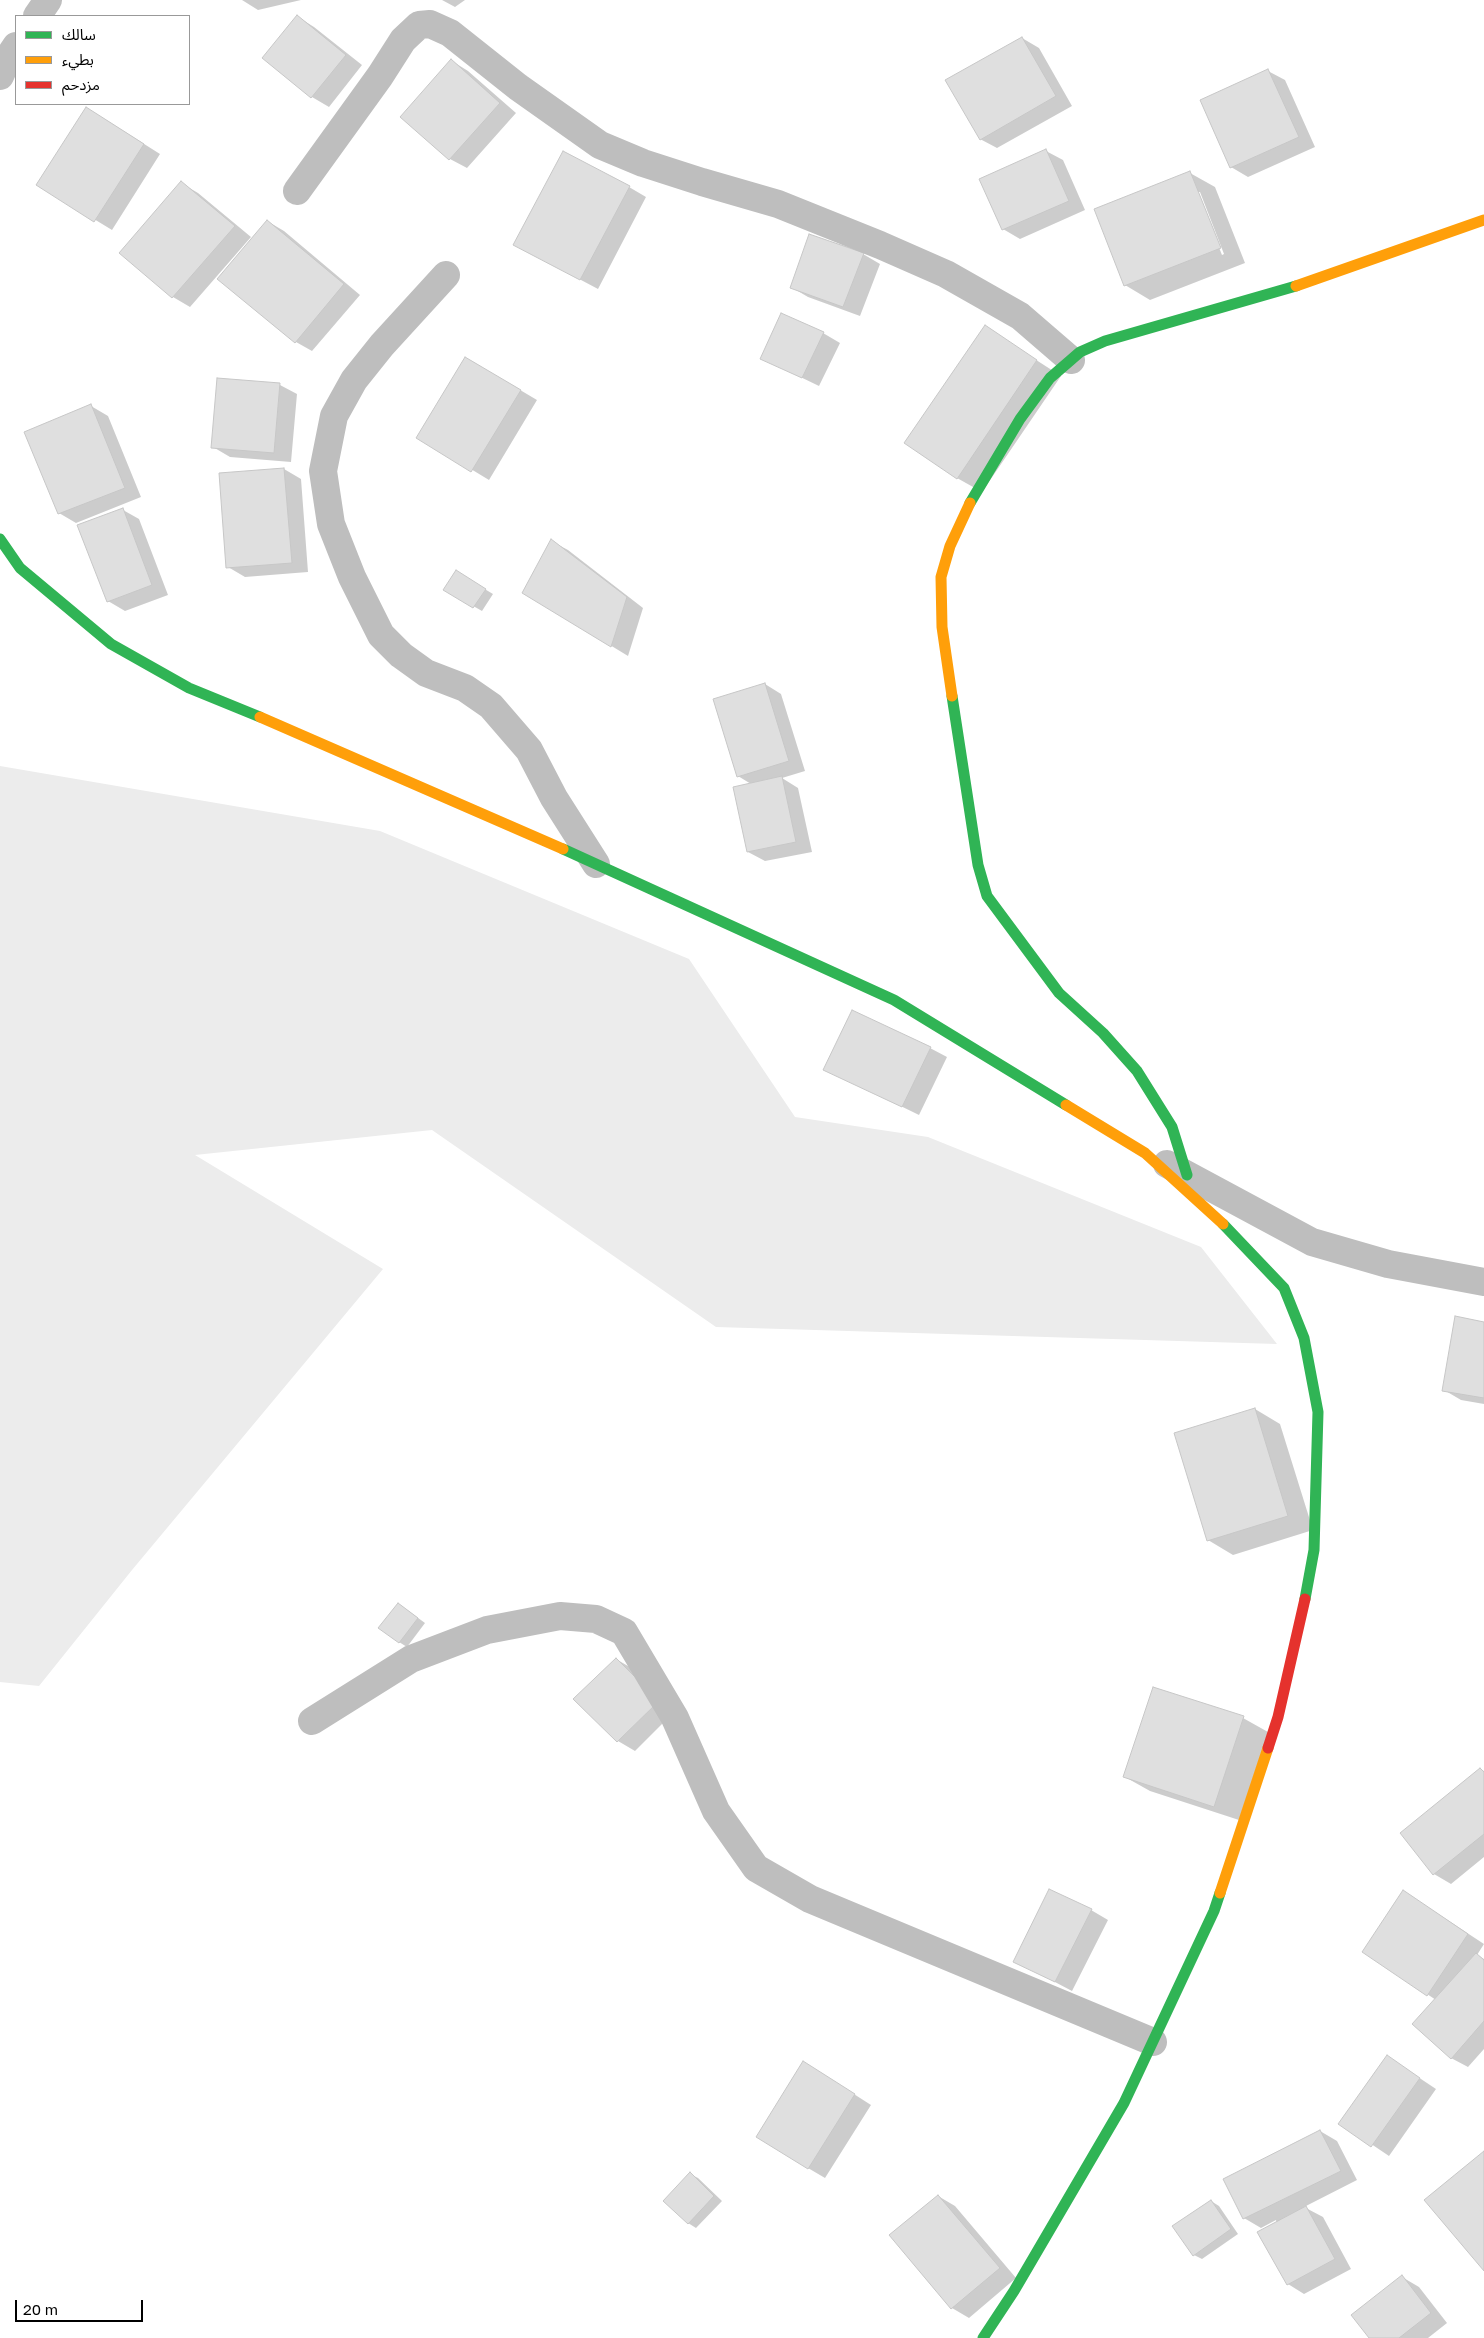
<!DOCTYPE html>
<meta charset="utf-8">
<style>
body{margin:0}
#map{position:relative;width:1484px;height:2338px;overflow:hidden;background:#fff;font-family:"Golos Text","Noto Sans Arabic",sans-serif}
canvas{display:block}
.legend{position:absolute;left:15px;top:15px;width:175px;height:90px;box-sizing:border-box;background:#fff;border:1px solid #999;margin:0;padding:6px 9px;list-style:none;font-size:15px;color:#000}
.legend li{display:flex;align-items:center;gap:10px;height:25px}
.legend b{width:25px;border:1px solid #999}
.scale{position:absolute;left:15px;top:2300px;width:128px;height:22px;box-sizing:border-box;border:2px solid #000;border-top:0;padding-left:6px;font-size:15px;line-height:18px;white-space:nowrap;color:#000;-webkit-text-stroke:4px #fff;paint-order:stroke}
</style>
<div id="map">
<canvas width="1484" height="2338"></canvas>
<ul class="legend">
<li><b style="height:6px;background:#30b455"></b>سالك</li>
<li><b style="height:6px;background:#ff9f0a"></b>بطيء</li>
<li><b style="height:6px;background:#e5322d"></b>مزدحم</li>
</ul>
<div class="scale">20 m</div>
</div>
<script>
const ctx = document.querySelector('canvas').getContext('2d');
ctx.lineJoin = 'round';
function paint(path, color) {
  ctx.fillStyle = color;
  ctx.fill(path, 'evenodd');
}
function toPath(rows) {
  const path = new Path2D();
  for (const r of rows) {
    path.moveTo(r[0], r[1]);
    for (let i = 2; i < r.length; i += 2) path.lineTo(r[i], r[i + 1]);
  }
  return path;
}
function trace(path, color, width, dash) {
  ctx.strokeStyle = color;
  ctx.lineWidth = width;
  ctx.lineCap = dash ? 'butt' : 'round';
  ctx.setLineDash(dash || []);
  ctx.stroke(path);
}
paint(toPath([
 [0,766,380,831,689,959,795,1117,928,1137,1201,1247,1277,1344,716,1327,432,1130,195,1155,383,1269,132,1570,39,1686,0,1682]
]), '#ececec');
paint(toPath([
 [242,0,301,0,258,10],
 [442,0,465,0,455,7],
 [298,17,314,27,362,65,329,107,312,97],
 [1022,38,1039,48,1072,106,997,148,980,139],
 [452,61,468,71,516,113,467,168,450,159],
 [1268,71,1285,80,1315,147,1248,177,1231,167],
 [103,118,160,154,112,230,38,185],
 [1046,151,1063,160,1085,210,1020,239,1003,229],
 [1190,173,1215,187,1245,263,1150,300,1125,285],
 [1197,192,1200,192,1224,254,1222,255],
 [181,183,198,193,251,237,190,307,173,297,121,253],
 [629,187,646,197,598,289,532,254],
 [267,221,284,231,360,295,312,351,296,342],
 [863,254,880,264,860,316,808,297,791,287],
 [985,327,1061,376,982,492,957,478],
 [823,333,840,343,819,386,761,358],
 [466,358,537,400,489,480,418,437],
 [280,385,297,394,291,462,230,457,213,447],
 [91,406,108,416,141,497,76,523,59,513],
 [284,469,301,479,308,572,245,577,228,567],
 [123,510,139,519,168,595,125,611,108,601],
 [551,541,568,550,643,608,628,656,523,592],
 [456,572,493,594,482,611,445,590],
 [765,684,781,694,805,771,782,778,798,788,812,852,765,861,748,852,751,784,738,776],
 [930,1048,947,1057,919,1115,825,1069],
 [1484,1323,1484,1404,1461,1400,1444,1390],
 [1255,1409,1280,1424,1313,1530,1233,1555,1208,1540],
 [399,1604,425,1623,407,1647,399,1642],
 [616,1659,633,1669,675,1711,635,1751,618,1741],
 [1243,1718,1268,1732,1239,1820,1150,1791,1125,1777],
 [1480,1769,1484,1771,1484,1857,1451,1884,1434,1874],
 [1420,1902,1484,1944,1477,1955,1484,1959,1484,2049,1468,2067,1451,2058,1436,2000,1364,1952],
 [1091,1910,1108,1920,1072,1991,1015,1961],
 [1388,2057,1436,2089,1389,2156,1340,2123],
 [821,2073,871,2105,825,2178,808,2168],
 [1320,2131,1337,2141,1357,2180,1304,2207,1323,2217,1351,2269,1304,2294,1288,2284,1276,2220,1261,2228,1244,2218],
 [690,2174,698,2178,722,2201,696,2228,688,2223],
 [938,2196,955,2206,1016,2278,969,2318,952,2308,891,2235],
 [1211,2201,1219,2206,1238,2234,1202,2259,1194,2255],
 [1402,2277,1419,2287,1447,2323,1428,2338,1371,2338]
]), '#0003');
const building = toPath([
 [297,15,346,55,311,98,262,58,297,15],
 [1022,37,1056,96,980,140,945,80,1022,37],
 [451,59,500,103,449,160,400,117,451,59],
 [1268,69,1299,137,1230,168,1200,100,1268,69],
 [86,107,144,144,94,222,36,185,86,107],
 [1046,149,1069,201,1002,230,979,179,1046,149],
 [563,151,630,186,580,280,513,245,563,151],
 [1190,171,1221,248,1124,286,1094,209,1190,171],
 [181,181,235,226,172,298,119,253,181,181],
 [267,220,344,284,295,343,217,279,267,220],
 [809,234,864,253,843,307,790,288,809,234],
 [781,313,824,332,802,378,760,359,781,313],
 [985,325,1037,360,957,479,904,443,985,325],
 [465,357,521,390,471,472,416,438,465,357],
 [217,378,280,383,274,453,211,448,217,378],
 [91,404,125,488,58,514,24,432,91,404],
 [284,468,292,563,226,568,219,473,284,468],
 [123,508,152,585,107,602,77,525,123,508],
 [551,539,627,597,611,647,522,593,551,539],
 [456,570,486,589,473,608,443,590,456,570],
 [765,683,789,761,737,777,713,699,765,683],
 [782,776,796,842,747,852,733,787,782,776],
 [852,1010,931,1047,902,1107,823,1070,852,1010],
 [1455,1316,1484,1322,1484,1398,1442,1391,1455,1316],
 [1255,1408,1288,1516,1207,1541,1174,1433,1255,1408],
 [398,1603,418,1618,399,1643,378,1628,398,1603],
 [616,1658,659,1701,617,1742,573,1699,616,1658],
 [1153,1687,1244,1716,1214,1807,1123,1777,1153,1687],
 [1480,1768,1484,1772,1484,1834,1433,1875,1400,1833,1480,1768],
 [1049,1889,1092,1909,1055,1982,1013,1962,1049,1889],
 [1403,1890,1468,1934,1427,1996,1362,1952,1403,1890],
 [1476,1953,1484,1960,1484,2021,1451,2059,1412,2024,1476,1953],
 [1387,2055,1420,2078,1371,2147,1338,2124,1387,2055],
 [803,2061,855,2094,808,2169,756,2137,803,2061],
 [1320,2130,1341,2171,1243,2219,1223,2179,1320,2130],
 [1484,2151,1484,2271,1424,2200,1484,2151],
 [690,2172,714,2196,688,2224,663,2201,690,2172],
 [938,2195,1000,2268,951,2309,889,2235,938,2195],
 [1211,2200,1231,2229,1193,2256,1172,2226,1211,2200],
 [1306,2206,1335,2259,1287,2285,1257,2232,1306,2206],
 [1402,2275,1431,2313,1399,2338,1369,2338,1351,2315,1402,2275]
]);
paint(building, '#dfdfdf');
trace(building, '#c7c7c7', 1);
trace(toPath([
 [37,16,48,0],
 [0,76,8,58,16,46],
 [297,191,380,76,403,40,419,25,430,24,450,33,518,87,600,145,643,163,702,182,778,204,880,245,946,274,1020,316,1071,360],
 [446,275,382,345,354,380,334,416,323,471,331,524,352,577,381,635,401,655,426,673,465,688,491,706,529,750,554,798,596,864],
 [1167,1164,1312,1242,1388,1264,1484,1282],
 [312,1721,411,1659,487,1630,560,1616,596,1619,624,1632,675,1718,716,1811,756,1868,810,1899,1153,2042]
]), '#bebebe', 28);
trace(toPath([
 [970,503,1020,419,1050,378,1080,352,1105,341,1296,286],
 [0,539,20,568,111,644,189,688,260,717],
 [952,696,978,865,987,896,1059,993,1103,1033,1137,1071,1172,1127,1187,1175],
 [563,849,894,1000,1066,1105],
 [1223,1224,1284,1288,1304,1338,1318,1412,1314,1550,1305,1599],
 [983,2338,1014,2291,1124,2103,1214,1911,1220,1893]
]), '#30b455', 11);
trace(toPath([
 [1296,286,1484,220],
 [952,696,942,627,941,577,950,546,970,503],
 [260,717,563,849],
 [1066,1105,1145,1153,1223,1224],
 [1220,1893,1268,1748]
]), '#ff9f0a', 11);
trace(toPath([
 [1268,1748,1278,1717,1305,1599]
]), '#e5322d', 11);
</script>
